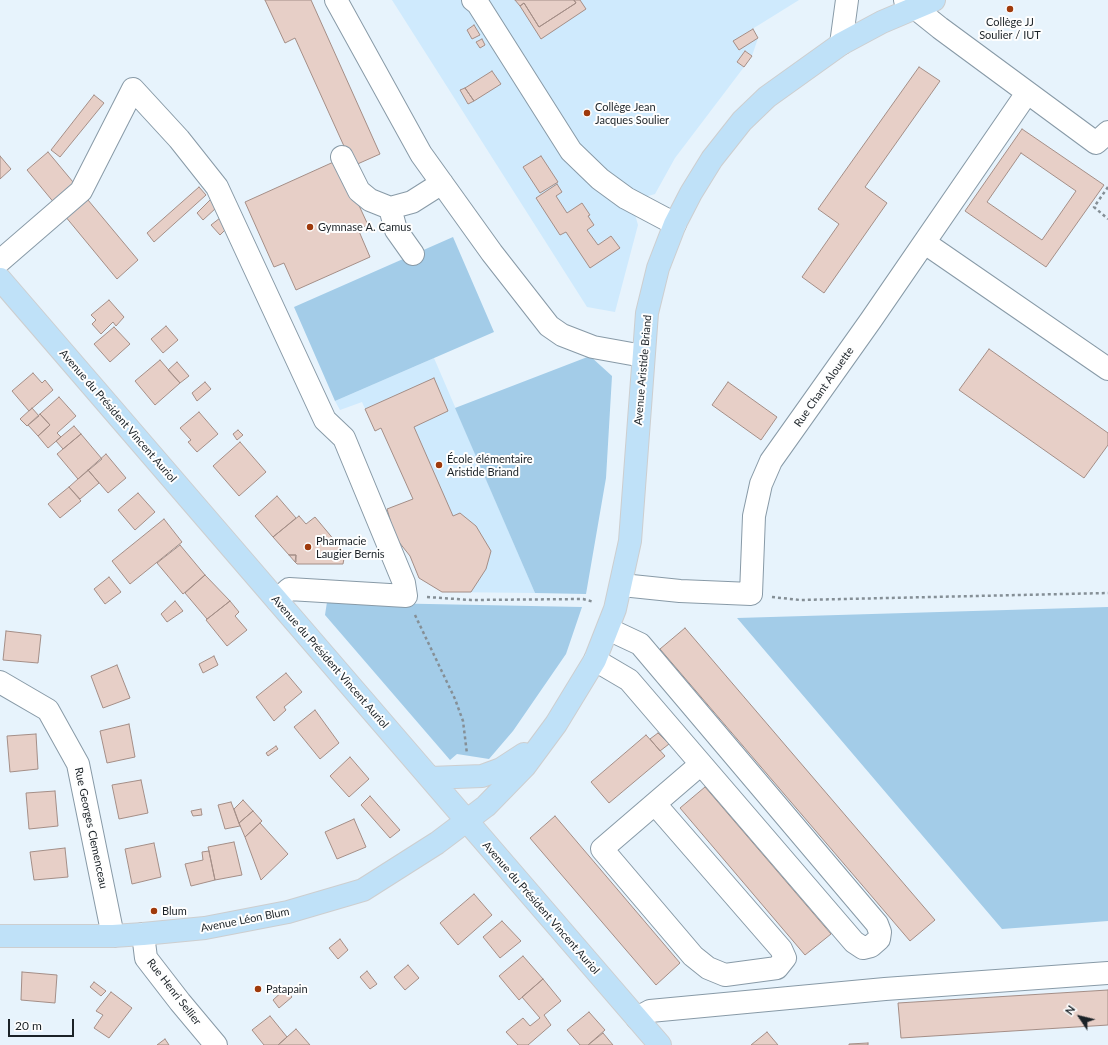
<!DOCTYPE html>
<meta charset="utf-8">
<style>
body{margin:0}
#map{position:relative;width:1108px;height:1045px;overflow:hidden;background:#e7f3fc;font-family:Lato,sans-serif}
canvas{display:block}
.north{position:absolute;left:1060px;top:997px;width:40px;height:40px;-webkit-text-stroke:3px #fefefe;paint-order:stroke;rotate:305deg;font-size:11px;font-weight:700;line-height:16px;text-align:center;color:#1b2227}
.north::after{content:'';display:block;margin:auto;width:14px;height:18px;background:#1b2227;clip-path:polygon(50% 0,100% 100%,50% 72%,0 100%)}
.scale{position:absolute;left:8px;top:1019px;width:66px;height:18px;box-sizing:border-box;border:2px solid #1b2227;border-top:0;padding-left:5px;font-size:12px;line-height:14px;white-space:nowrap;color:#1b2227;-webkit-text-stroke:3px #fefefe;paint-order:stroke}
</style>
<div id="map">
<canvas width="1108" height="1045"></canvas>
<div class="north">N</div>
<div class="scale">20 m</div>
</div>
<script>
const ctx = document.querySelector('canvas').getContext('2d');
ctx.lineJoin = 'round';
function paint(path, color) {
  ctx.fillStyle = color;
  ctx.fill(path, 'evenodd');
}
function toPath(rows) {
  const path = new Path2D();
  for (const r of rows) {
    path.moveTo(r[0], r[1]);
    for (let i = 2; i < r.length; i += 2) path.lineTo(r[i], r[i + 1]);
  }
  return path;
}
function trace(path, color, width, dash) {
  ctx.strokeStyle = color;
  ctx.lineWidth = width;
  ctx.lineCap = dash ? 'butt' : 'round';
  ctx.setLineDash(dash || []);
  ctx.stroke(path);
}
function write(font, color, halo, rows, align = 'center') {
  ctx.font = font + ' Lato,sans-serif';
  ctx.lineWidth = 4;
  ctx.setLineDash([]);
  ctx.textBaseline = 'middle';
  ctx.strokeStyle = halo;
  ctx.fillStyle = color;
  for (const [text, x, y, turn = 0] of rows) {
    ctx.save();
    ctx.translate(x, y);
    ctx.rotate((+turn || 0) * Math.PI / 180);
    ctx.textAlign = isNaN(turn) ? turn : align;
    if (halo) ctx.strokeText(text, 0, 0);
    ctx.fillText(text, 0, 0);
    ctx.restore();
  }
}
paint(toPath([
 [392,0,799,0,733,41,758,38,752,56,745,51,737,62,744,67,675,158,655,194,641,198,634,211,638,225,615,312,587,307],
 [434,358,535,593,442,592,419,578,410,556,395,537,387,509,413,499,381,428,375,431,362,402,340,410,335,401]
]), '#cfeafd');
paint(toPath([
 [453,237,494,332,335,401,294,307],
 [590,356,612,376,606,478,586,594,535,593,455,408],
 [327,602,582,607,566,654,513,731,489,759,457,754,450,760,325,615],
 [1108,607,1108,921,1002,929,737,618]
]), '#a3cce8');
const building = toPath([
 [265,0,311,0,380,154,353,166,295,38,285,43,265,0],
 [515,0,574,0,576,3,539,27,524,3,520,6,515,0],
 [574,0,580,0,586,9,541,39,520,6,524,3,539,27,576,3,574,0],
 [474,25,480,35,472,39,467,30,474,25],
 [753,29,758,38,739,50,733,41,753,29],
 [482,39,485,45,480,48,476,42,482,39],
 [745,51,752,56,744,67,737,62,745,51],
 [919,67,940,81,865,187,887,203,824,293,802,277,839,224,818,209,919,67],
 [492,71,501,84,474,101,465,88,492,71],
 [465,88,474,101,468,104,460,90,465,88],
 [94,95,104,103,60,157,51,150,94,95],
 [1022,129,1104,185,1046,267,965,211,1022,129],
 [1021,153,1076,191,1042,240,987,202,1021,153],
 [48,152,138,260,117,279,27,170,48,152],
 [0,156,11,169,0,179,0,156],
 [541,156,558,182,540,193,523,167,541,156],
 [338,160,368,225,358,229,370,257,296,290,284,263,274,267,245,202,338,160],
 [557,184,562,192,556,196,567,213,582,203,590,215,588,216,594,225,587,230,598,245,611,236,620,248,590,268,566,232,560,235,536,198,557,184],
 [199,187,206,195,154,242,147,233,199,187],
 [211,199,216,208,203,220,197,213,211,199],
 [220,218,225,230,220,235,211,225,220,218],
 [109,300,124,317,116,326,113,322,101,334,92,324,96,320,91,315,109,300],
 [166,326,178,340,163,353,151,339,166,326],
 [114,327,130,344,110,362,94,344,114,327],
 [989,349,1108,433,1108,445,1084,478,959,390,989,349],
 [160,360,180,383,155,405,135,381,160,360],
 [177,362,189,376,180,383,168,370,177,362],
 [33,373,42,383,45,380,53,390,29,411,12,391,33,373],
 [434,378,448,411,414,427,453,516,460,513,476,526,491,551,486,569,471,592,442,592,419,578,410,556,395,537,387,509,413,499,381,428,375,431,365,409,434,378],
 [205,382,211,389,197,401,192,393,205,382],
 [728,382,777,417,761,440,712,405,728,382],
 [59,397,76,416,57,433,61,437,48,448,38,436,50,425,40,414,59,397],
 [32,408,39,416,27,426,20,419,32,408],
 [199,412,218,434,197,452,188,442,191,440,180,428,199,412],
 [40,414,50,425,38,436,28,425,40,414],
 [74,426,81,434,63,449,56,441,74,426],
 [238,430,243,435,237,440,233,434,238,430],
 [81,434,102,459,78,479,57,454,81,434],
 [240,442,266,472,239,496,213,466,240,442],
 [106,454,126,478,108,493,88,470,106,454],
 [88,470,99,483,80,499,69,487,88,470],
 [69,487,81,501,60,518,48,504,69,487],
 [138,493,155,512,135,530,118,510,138,493],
 [277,496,296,518,273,537,255,516,277,496],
 [299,516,306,524,315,517,345,553,343,564,297,564,295,562,296,555,289,555,273,537,299,516],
 [164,519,182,542,130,584,112,561,164,519],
 [180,545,205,575,183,594,157,563,180,545],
 [289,555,296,555,296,562,295,562,289,555],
 [205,575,230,601,207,619,185,593,205,575],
 [109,577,121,592,105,604,94,589,109,577],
 [175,601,183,611,167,622,161,614,175,601],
 [230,601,239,612,235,616,247,630,227,646,206,620,230,601],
 [685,628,935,920,910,941,660,649,685,628],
 [6,631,41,635,38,663,3,660,6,631],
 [214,656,218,665,203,673,199,664,214,656],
 [117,665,130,698,103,708,91,676,117,665],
 [286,673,302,692,284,707,286,710,274,721,256,697,286,673],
 [315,710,339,743,320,759,294,727,315,710],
 [129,724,135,757,107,763,100,731,129,724],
 [658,733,669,744,660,751,650,739,658,733],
 [36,734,38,769,10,772,7,736,36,734],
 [646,735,665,756,609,803,591,782,646,735],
 [276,746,278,749,268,756,266,753,276,746],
 [350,757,369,779,349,797,330,776,350,757],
 [141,780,148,813,119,819,112,785,141,780],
 [705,787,831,934,805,955,680,808,705,787],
 [55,791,58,826,29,829,26,793,55,791],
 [370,796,400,830,390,838,361,805,370,796],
 [243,800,253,811,239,823,234,809,243,800],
 [231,802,240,826,225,829,218,805,231,802],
 [201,809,202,815,193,816,191,811,201,809],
 [253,811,262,821,245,837,239,823,253,811],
 [555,816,680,963,656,985,530,838,555,816],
 [354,819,366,847,337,859,325,832,354,819],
 [260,823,288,854,261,880,245,837,260,823],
 [234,842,242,875,215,880,208,847,234,842],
 [154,843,161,877,132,884,125,849,154,843],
 [65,848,68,877,34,880,30,852,65,848],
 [209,851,215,880,191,886,185,864,203,860,202,852,209,851],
 [474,894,492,915,458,945,440,923,474,894],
 [502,921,521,941,500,958,483,937,502,921],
 [340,939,348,950,338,959,329,948,340,939],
 [523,956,543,979,519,1000,499,976,523,956],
 [408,965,419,978,405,990,394,977,408,965],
 [367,971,377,984,370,989,360,977,367,971],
 [22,972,57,975,55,1003,21,1000,22,972],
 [543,979,561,1001,544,1015,551,1025,528,1045,518,1045,506,1032,523,1018,530,1026,540,1018,522,997,543,979],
 [94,982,106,991,101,996,90,987,94,982],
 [285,989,292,997,279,1008,273,1000,285,989],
 [1108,990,1108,1025,901,1038,898,1003,1108,990],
 [111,992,132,1008,109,1038,94,1028,103,1015,96,1011,111,992],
 [589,1012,605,1030,588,1045,580,1045,567,1030,589,1012],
 [270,1016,287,1037,278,1045,264,1045,252,1030,270,1016],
 [296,1029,310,1045,278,1045,296,1029],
 [767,1032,778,1045,751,1045,767,1032],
 [603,1033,613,1045,588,1045,603,1033],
 [165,1039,169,1045,157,1045,165,1039],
 [868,1043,868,1045,849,1045,849,1044,868,1043]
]);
paint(building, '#e7cfc7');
trace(building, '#a48e87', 1);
const minor = toPath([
 [336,0,421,154,492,253,549,326,562,335,593,347,643,356],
 [473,0,478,4,571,151,600,179,626,198,675,224],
 [905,0,940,28,1096,143,1108,132],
 [841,44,847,0],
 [342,157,359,191,370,200,390,208,412,202,442,183],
 [390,208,396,230,413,254],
 [925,243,1108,369],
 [0,261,81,191,133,89,179,139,217,187,325,420,344,438,404,583,406,596,289,589,277,600],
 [622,585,680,591,751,594,754,516,761,484,771,461,871,320,1027,93],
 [595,660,629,680,854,942,863,948,871,946,879,939,880,932,877,924,640,644,608,629],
 [0,682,48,710,78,764,113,936],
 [655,804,781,949,785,958,777,968,725,975,708,968,693,956,602,849,701,764],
 [143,934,146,958,180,1002,216,1045],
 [637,1018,650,1011,885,989,1108,973]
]);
const major = toPath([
 [0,279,660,1045],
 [430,778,482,776,501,769,524,754],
 [0,936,113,936,143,934,205,928,288,912,363,890,437,843,486,806,525,766,556,724,595,660,615,609,630,541,647,313,658,268,675,224,691,193,712,159,742,121,767,97,841,44,882,22,934,0]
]);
trace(minor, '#889aa7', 24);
trace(major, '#cdcecf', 24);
trace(toPath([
 [1108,187,1094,207,1108,219],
 [427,597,471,600,583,599,594,602],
 [772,597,800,600,1108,593],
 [415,615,455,699,463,721,467,754]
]), '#858f96', 2.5, [3, 3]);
trace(minor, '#fff', 22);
trace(major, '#bfe1f8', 22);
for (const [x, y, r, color] of [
 [1010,9,4,"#9f3a0c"],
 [587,113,4,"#9f3a0c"],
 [310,227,4,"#9f3a0c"],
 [439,465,4,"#9f3a0c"],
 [308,547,4,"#9f3a0c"],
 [154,911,4,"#9f3a0c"],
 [258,989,4,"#9f3a0c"]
]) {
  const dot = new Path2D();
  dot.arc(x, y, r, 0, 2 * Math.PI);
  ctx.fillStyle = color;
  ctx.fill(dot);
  trace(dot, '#fefefe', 1.5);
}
write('11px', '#1b2227', '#fefefe', [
 ["Collège JJ",1010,22,"center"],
 ["Soulier / IUT",1010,35,"center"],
 ["Collège Jean",595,107],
 ["Jacques Soulier",595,120],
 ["Gymnase A. Camus",318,227],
 ["École élémentaire",447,459],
 ["Aristide Briand",447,472],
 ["Pharmacie",316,541],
 ["Laugier Bernis",316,554],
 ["Blum",162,911],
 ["Patapain",266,989]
], 'left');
write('11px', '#1b2227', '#fefefe', [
 ["Avenue Aristide Briand",643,370,-85],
 ["Rue Chant Alouette",824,387,-55],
 ["Avenue du Président Vincent Auriol",118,416,49],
 ["Avenue du Président Vincent Auriol",330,662,49],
 ["Rue Georges Clemenceau",91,828,78],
 ["Avenue du Président Vincent Auriol",541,908,49],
 ["Avenue Léon Blum",245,920,-11],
 ["Rue Henri Sellier",174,992,52]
]);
</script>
